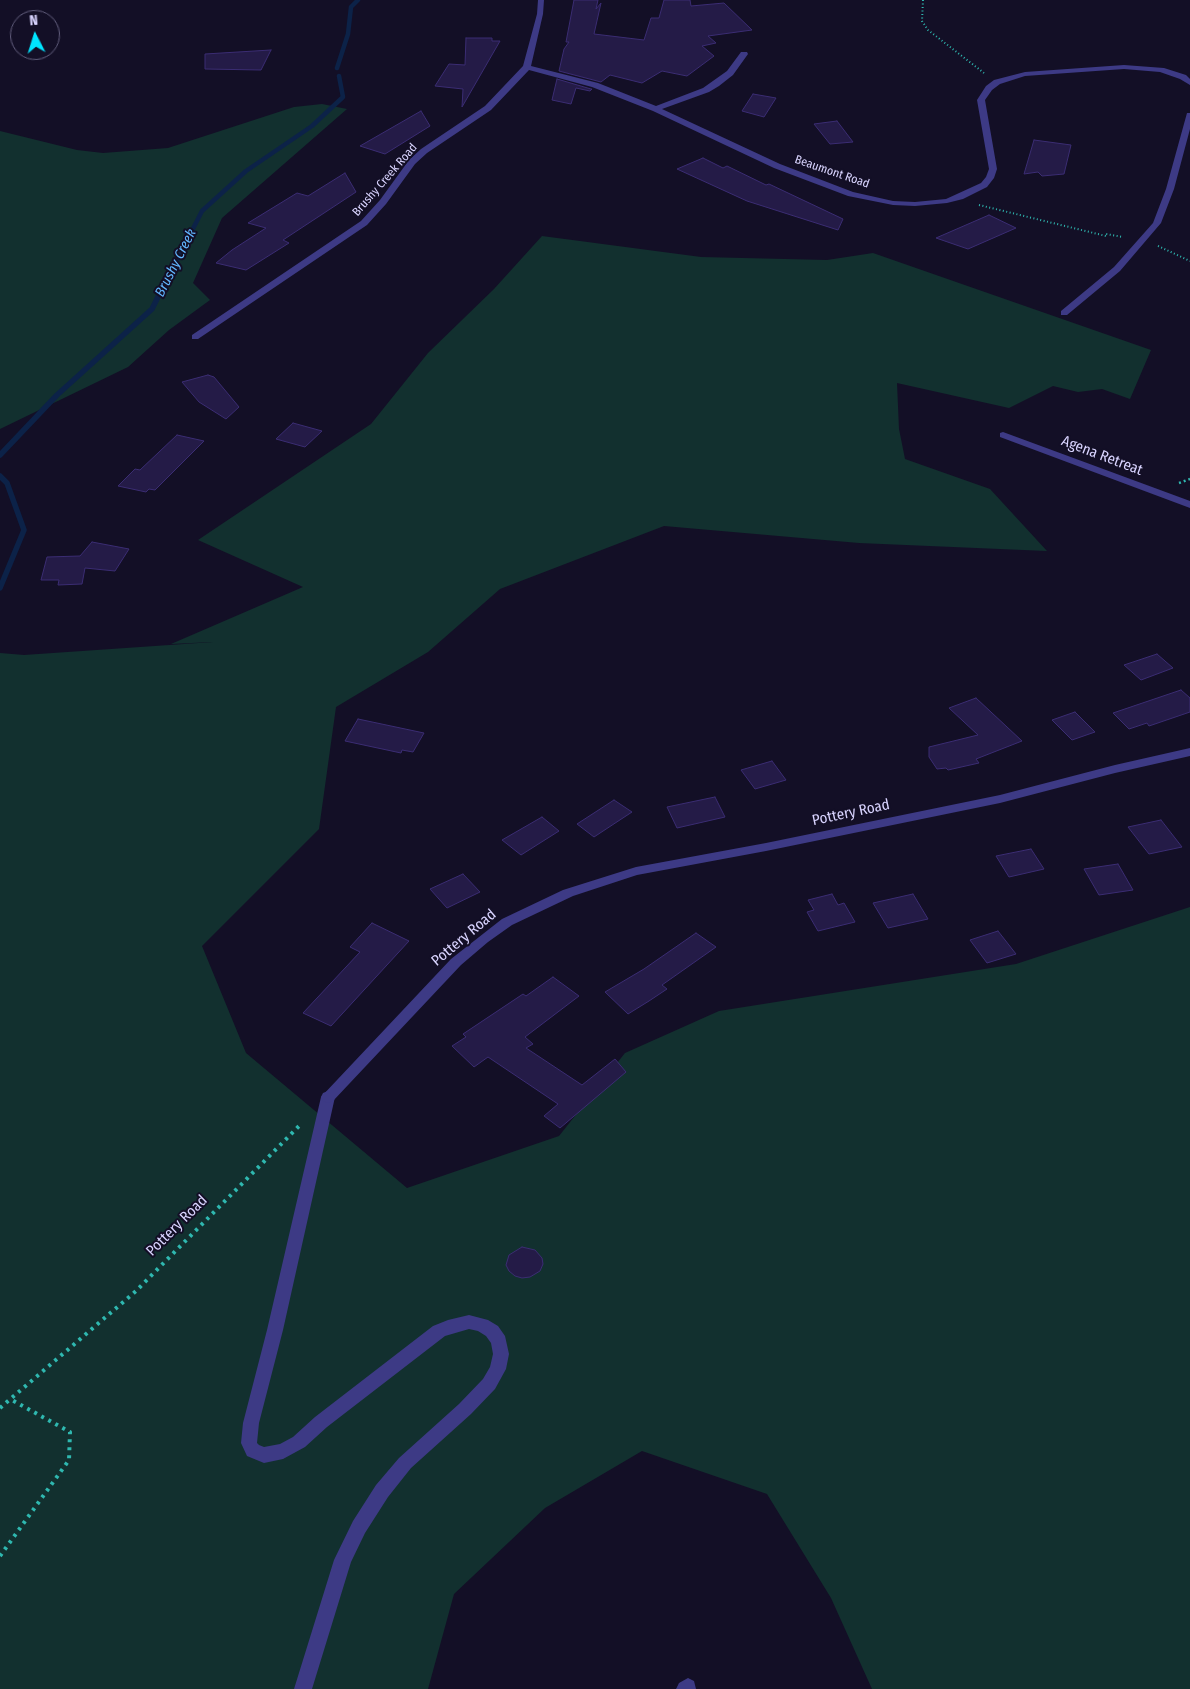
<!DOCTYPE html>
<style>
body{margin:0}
#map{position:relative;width:1190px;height:1689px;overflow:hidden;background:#130f26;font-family:"Fira Sans Condensed",sans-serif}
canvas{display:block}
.north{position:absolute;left:10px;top:10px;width:50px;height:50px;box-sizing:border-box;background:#130f26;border:1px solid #625e7d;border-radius:50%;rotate:355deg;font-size:14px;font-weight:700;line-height:20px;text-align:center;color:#d9d4ff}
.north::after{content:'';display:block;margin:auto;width:18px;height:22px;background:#00e5ff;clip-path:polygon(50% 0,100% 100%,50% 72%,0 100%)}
</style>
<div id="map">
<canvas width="1190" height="1689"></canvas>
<div class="north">N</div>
</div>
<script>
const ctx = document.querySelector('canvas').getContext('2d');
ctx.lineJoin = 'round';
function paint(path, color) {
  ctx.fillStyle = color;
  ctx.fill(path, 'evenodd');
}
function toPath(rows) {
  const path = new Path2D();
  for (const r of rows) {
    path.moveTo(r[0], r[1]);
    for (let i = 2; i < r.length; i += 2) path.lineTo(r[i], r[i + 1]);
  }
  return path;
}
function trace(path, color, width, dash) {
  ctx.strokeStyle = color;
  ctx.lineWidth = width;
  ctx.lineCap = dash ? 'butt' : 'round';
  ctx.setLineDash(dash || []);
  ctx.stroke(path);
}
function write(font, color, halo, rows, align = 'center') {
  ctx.font = font + ' "Fira Sans Condensed",sans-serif';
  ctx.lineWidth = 4;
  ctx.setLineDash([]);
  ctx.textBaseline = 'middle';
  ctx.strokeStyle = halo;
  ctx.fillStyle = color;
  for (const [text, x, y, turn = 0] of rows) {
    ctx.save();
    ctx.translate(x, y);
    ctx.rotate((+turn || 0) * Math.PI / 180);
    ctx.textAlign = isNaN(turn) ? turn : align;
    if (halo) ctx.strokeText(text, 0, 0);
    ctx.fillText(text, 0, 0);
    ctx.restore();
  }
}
paint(toPath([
 [322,104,347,109,222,218,193,283,210,300,169,330,128,367,0,429,0,131,77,150,103,153,168,148,294,107],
 [542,236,701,257,827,260,873,253,1151,350,1130,399,1102,389,1078,392,1053,386,1009,408,897,383,899,429,905,459,990,489,1047,551,859,543,664,526,500,589,428,652,336,707,319,829,202,946,246,1053,407,1188,559,1136,625,1053,719,1011,1016,964,1190,907,1190,1689,872,1689,831,1598,767,1494,642,1451,545,1508,454,1594,428,1689,0,1689,0,653,24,655,213,642,171,644,303,587,198,540,371,424,428,353,494,289]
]), '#12302f');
trace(toPath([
 [337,68,348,34,351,7,358,0],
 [165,284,202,211,246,171,312,126,343,97,339,76]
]), '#0c2248', 4.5);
trace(toPath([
 [0,455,57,395,152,309,165,283],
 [0,476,7,483,24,530,0,588]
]), '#0c2248', 5.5);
const building = toPath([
 [574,0,598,0,596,9,601,3,594,34,644,40,651,18,659,18,664,0,690,0,691,6,724,3,752,30,708,36,716,43,702,46,714,56,687,76,662,71,642,83,610,75,601,82,559,71,564,49,569,42,566,42,574,0],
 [466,38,492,38,492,41,500,41,462,107,463,89,435,86,449,64,465,65,466,38],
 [271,50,261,70,205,69,205,54,271,50],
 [557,79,591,89,592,89,590,91,576,88,571,104,552,100,557,79],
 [753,94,776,98,764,117,742,111,753,94],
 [421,111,430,126,385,154,360,146,421,111],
 [837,121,853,142,830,144,814,124,837,121],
 [1034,140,1071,145,1064,174,1042,176,1038,172,1024,174,1034,140],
 [703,158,723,168,727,166,766,185,769,184,843,219,838,230,747,201,677,169,703,158],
 [345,173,356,192,283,240,289,243,246,270,216,263,232,250,266,228,248,223,297,193,308,196,345,173],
 [989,215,1016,228,968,249,936,238,989,215],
 [208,375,214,377,239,407,226,419,199,402,182,382,208,375],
 [293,423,322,431,305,447,276,439,293,423],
 [177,435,204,441,155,490,149,489,146,492,118,486,135,469,140,470,177,435],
 [92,542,129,549,115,571,85,568,82,584,58,585,59,580,41,580,47,557,80,556,92,542],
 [1157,654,1173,668,1141,680,1124,665,1157,654],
 [1181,690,1190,698,1190,712,1149,726,1147,723,1129,729,1113,713,1181,690],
 [976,698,1022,741,976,759,979,763,948,770,946,768,937,769,929,757,929,747,978,735,949,708,976,698],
 [1075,712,1095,732,1072,740,1052,720,1075,712],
 [358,719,424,733,413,752,402,750,401,753,345,741,358,719],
 [772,761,786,780,755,789,741,770,772,761],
 [715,797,725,817,677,828,667,807,715,797],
 [614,800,632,812,594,837,577,824,614,800],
 [542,817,559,831,521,855,502,840,542,817],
 [1161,820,1182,847,1149,854,1128,827,1161,820],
 [1031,849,1044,869,1009,877,996,856,1031,849],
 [1118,864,1133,890,1099,895,1084,869,1118,864],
 [463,874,480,892,447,908,430,889,463,874],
 [832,894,838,905,844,903,855,922,818,931,807,912,814,910,808,900,832,894],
 [913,894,928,919,888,928,873,903,913,894],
 [372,923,409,941,331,1026,303,1013,360,952,350,947,372,923],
 [998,931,1016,954,987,963,970,940,998,931],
 [696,933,716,947,662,985,667,989,649,1001,628,1014,605,992,644,969,696,933],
 [553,977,579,996,525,1037,533,1044,526,1048,582,1085,615,1059,626,1072,560,1128,544,1116,558,1104,488,1057,474,1067,452,1046,466,1037,463,1034,523,994,526,996,553,977],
 [522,1247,535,1250,542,1258,543,1264,540,1271,530,1277,522,1278,515,1276,509,1271,506,1265,509,1255,522,1247]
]);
paint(building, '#241b47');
trace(building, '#3b2d73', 1);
trace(toPath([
 [923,0,922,21,928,30,984,73],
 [979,205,1106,236,1106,234,1123,237],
 [1158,246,1190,261]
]), '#2fb8b0', 2, [1, 2.5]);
trace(toPath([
 [1179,483,1190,479]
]), '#2fb8b0', 2.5, [2, 3]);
trace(toPath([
 [0,1408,136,1291,301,1124],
 [0,1556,69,1460,70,1432,10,1399]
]), '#2fb8b0', 4, [3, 5]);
paint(toPath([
 [328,1091,333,1093,335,1097,283,1330,259,1423,257,1443,259,1445,264,1447,280,1444,293,1437,315,1417,433,1326,448,1320,469,1315,488,1320,498,1326,505,1336,509,1354,506,1369,495,1389,471,1414,411,1468,388,1497,365,1533,351,1562,312,1689,294,1689,334,1560,353,1521,376,1485,399,1458,459,1404,483,1379,490,1367,493,1354,491,1343,486,1336,478,1331,469,1329,445,1336,327,1427,305,1447,283,1459,264,1463,247,1456,241,1443,243,1423,267,1330,321,1097,323,1093,328,1091],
 [688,1678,694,1681,696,1689,676,1689,679,1683,688,1678]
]), '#3d3a85');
paint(toPath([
 [538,0,544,0,543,14,531,66,598,83,656,106,703,88,727,71,741,52,747,52,748,54,733,75,719,86,709,92,662,109,780,164,853,192,893,201,915,202,946,199,981,183,986,177,989,169,977,100,986,86,994,80,1025,72,1124,65,1164,68,1186,75,1190,79,1190,85,1180,79,1160,72,1124,69,1025,76,1000,84,992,90,985,100,997,169,994,178,987,187,963,199,947,203,915,206,893,205,848,196,774,168,653,111,592,87,529,70,491,110,427,153,415,164,386,204,367,225,198,339,192,339,192,335,361,221,380,200,409,160,421,149,485,106,523,66,537,14,538,0],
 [1187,113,1190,113,1190,129,1174,189,1161,223,1120,271,1067,315,1061,315,1061,311,1114,267,1153,223,1166,189,1187,113],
 [1003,432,1190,501,1190,508,1000,437,1000,433,1003,432],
 [1190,748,1190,756,1115,773,1000,803,766,851,637,875,573,896,512,925,488,942,461,965,333,1101,328,1103,323,1101,321,1097,451,959,502,919,563,890,636,867,766,843,1000,795,1115,765,1190,748]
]), '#3d3a85');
write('12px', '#d9d4ff', '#130f26', [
 ["Beaumont Road",832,172,19],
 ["Brushy Creek Road",385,180,-49]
]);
write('italic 14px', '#62b6ff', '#130f26', [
 ["Brushy Creek",176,263,-63]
]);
write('15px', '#d9d4ff', '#130f26', [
 ["Agena Retreat",1102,456,21],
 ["Pottery Road",851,813,-12],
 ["Pottery Road",464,938,-40],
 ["Pottery Road",177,1226,-45]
]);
</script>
